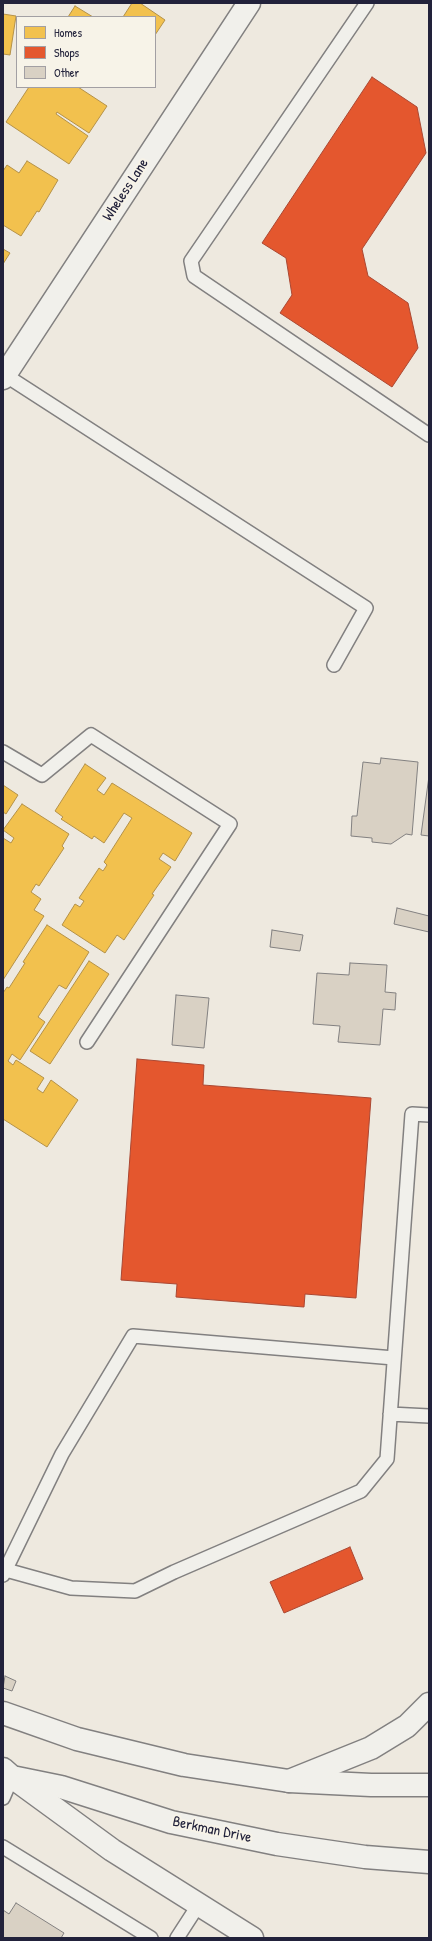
<!DOCTYPE html>
<style>
body{margin:0}
#map{position:relative;width:432px;height:1941px;overflow:hidden;background:#eee9df;font-family:"Patrick Hand",sans-serif}
canvas{display:block}
.frame{position:absolute;inset:0;border:4px solid #22223b;pointer-events:none}
.legend{position:absolute;left:16px;top:16px;width:140px;height:72px;box-sizing:border-box;background:#f7f3e8;border:1px solid #a29fa3;margin:0;padding:5px 7px;list-style:none;font-size:12px;color:#22223b}
.legend li{display:flex;align-items:center;gap:8px;height:20px}
.legend b{width:20px;border:1px solid #a29fa3}
</style>
<div id="map">
<canvas width="432" height="1941"></canvas>
<div class="frame"></div>
<ul class="legend">
<li><b style="height:11px;background:#f2c14e"></b>Homes</li>
<li><b style="height:11px;background:#e4572e"></b>Shops</li>
<li><b style="height:11px;background:#d9d1c4"></b>Other</li>
</ul>
</div>
<script>
const ctx = document.querySelector('canvas').getContext('2d');
ctx.lineJoin = 'round';
function paint(path, color) {
  ctx.fillStyle = color;
  ctx.fill(path, 'evenodd');
}
function toPath(rows) {
  const path = new Path2D();
  for (const r of rows) {
    path.moveTo(r[0], r[1]);
    for (let i = 2; i < r.length; i += 2) path.lineTo(r[i], r[i + 1]);
  }
  return path;
}
function trace(path, color, width, dash) {
  ctx.strokeStyle = color;
  ctx.lineWidth = width;
  ctx.lineCap = dash ? 'butt' : 'round';
  ctx.setLineDash(dash || []);
  ctx.stroke(path);
}
function write(font, color, halo, rows, align = 'center') {
  ctx.font = font + ' "Patrick Hand",sans-serif';
  ctx.lineWidth = 4;
  ctx.setLineDash([]);
  ctx.textBaseline = 'middle';
  ctx.strokeStyle = halo;
  ctx.fillStyle = color;
  for (const [text, x, y, turn = 0] of rows) {
    ctx.save();
    ctx.translate(x, y);
    ctx.rotate((+turn || 0) * Math.PI / 180);
    ctx.textAlign = isNaN(turn) ? turn : align;
    if (halo) ctx.strokeText(text, 0, 0);
    ctx.fillText(text, 0, 0);
    ctx.restore();
  }
}
const homes = toPath([
 [132,3,140,3,165,20,155,35,155,17,123,17,132,3],
 [75,6,93,17,68,17,75,6],
 [3,14,16,16,10,55,3,54,3,14],
 [29,87,78,87,107,106,89,133,57,112,56,114,88,136,69,164,6,122,29,87],
 [27,161,58,180,39,212,37,211,21,236,3,225,3,171,7,165,19,173,27,161],
 [3,249,10,253,3,264,3,249],
 [85,764,106,778,97,790,104,795,112,783,192,833,175,861,163,853,159,859,171,867,152,894,154,895,124,940,117,935,105,953,62,925,75,904,80,907,84,901,79,898,99,868,103,871,107,865,104,862,132,818,124,813,104,843,94,836,92,839,61,819,63,817,55,811,85,764],
 [3,785,18,795,6,814,3,812,3,785],
 [22,804,69,834,62,846,64,848,39,886,36,884,31,892,41,899,34,910,44,916,3,980,3,838,11,843,14,838,3,830,22,804],
 [47,925,89,952,66,989,59,985,38,1017,45,1022,20,1060,12,1054,8,1061,13,1065,16,1060,44,1078,37,1089,43,1093,51,1080,78,1100,47,1147,3,1119,3,993,7,987,9,988,25,963,23,962,47,925],
 [89,961,109,974,50,1064,30,1051,89,961]
]);
paint(homes, '#f2c14e');
trace(homes, '#b49148', 1);
const shops = toPath([
 [372,77,417,107,426,153,362,249,368,276,408,303,418,348,392,387,280,313,292,295,286,258,262,243,372,77],
 [137,1059,204,1065,203,1085,371,1098,356,1298,305,1294,304,1307,176,1297,177,1284,121,1280,137,1059],
 [350,1547,363,1579,284,1613,270,1582,350,1547]
]);
paint(shops, '#e4572e');
trace(shops, '#aa4732', 1);
const building = toPath([
 [381,758,418,762,412,835,406,834,391,844,372,842,372,838,351,836,352,816,357,816,363,762,380,764,381,758],
 [429,776,429,836,421,835,429,776],
 [397,908,429,916,429,932,394,924,397,908],
 [272,930,303,935,300,951,270,947,272,930],
 [350,963,387,965,385,992,396,993,395,1010,383,1009,380,1045,338,1042,340,1026,313,1024,317,973,349,975,350,963],
 [176,995,209,998,204,1048,172,1045,176,995],
 [5,1676,16,1681,12,1691,3,1688,5,1676],
 [16,1903,64,1933,61,1938,3,1938,3,1910,9,1914,16,1903]
]);
paint(building, '#d9d1c4');
trace(building, '#828080', 1);
const service = toPath([
 [367,3,191,261,194,276,429,435],
 [5,375,366,608,334,665],
 [3,752,42,775,91,735,230,824,87,1042],
 [390,1414,429,1416],
 [6,1570,71,1588,135,1591,174,1572,361,1491,387,1459,412,1114,429,1115],
 [3,1575,62,1454,133,1336,394,1358],
 [3,1798,12,1777],
 [3,1847,151,1938],
 [177,1938,199,1904]
]);
const minor = toPath([
 [3,378,249,3]
]);
const tertiary = toPath([
 [3,1713,77,1739,184,1765,289,1781,371,1785,429,1785],
 [3,1769,12,1777,61,1787,171,1822,277,1844,365,1857,429,1862]
]);
const secondary = toPath([
 [12,1777,112,1850,252,1938],
 [289,1781,371,1748,407,1726,429,1704]
]);
trace(service, '#828080', 16);
trace(minor, '#828080', 25);
trace(tertiary, '#828080', 25);
trace(secondary, '#828080', 25);
trace(service, '#f1f0eb', 13);
trace(minor, '#f1f0eb', 22);
trace(tertiary, '#f1f0eb', 22);
trace(secondary, '#f1f0eb', 22);
write('15px', '#22223b', '#f7f3e8', [
 ["Wheless Lane",126,190,-57],
 ["Berkman Drive",212,1830,12]
]);
</script>
